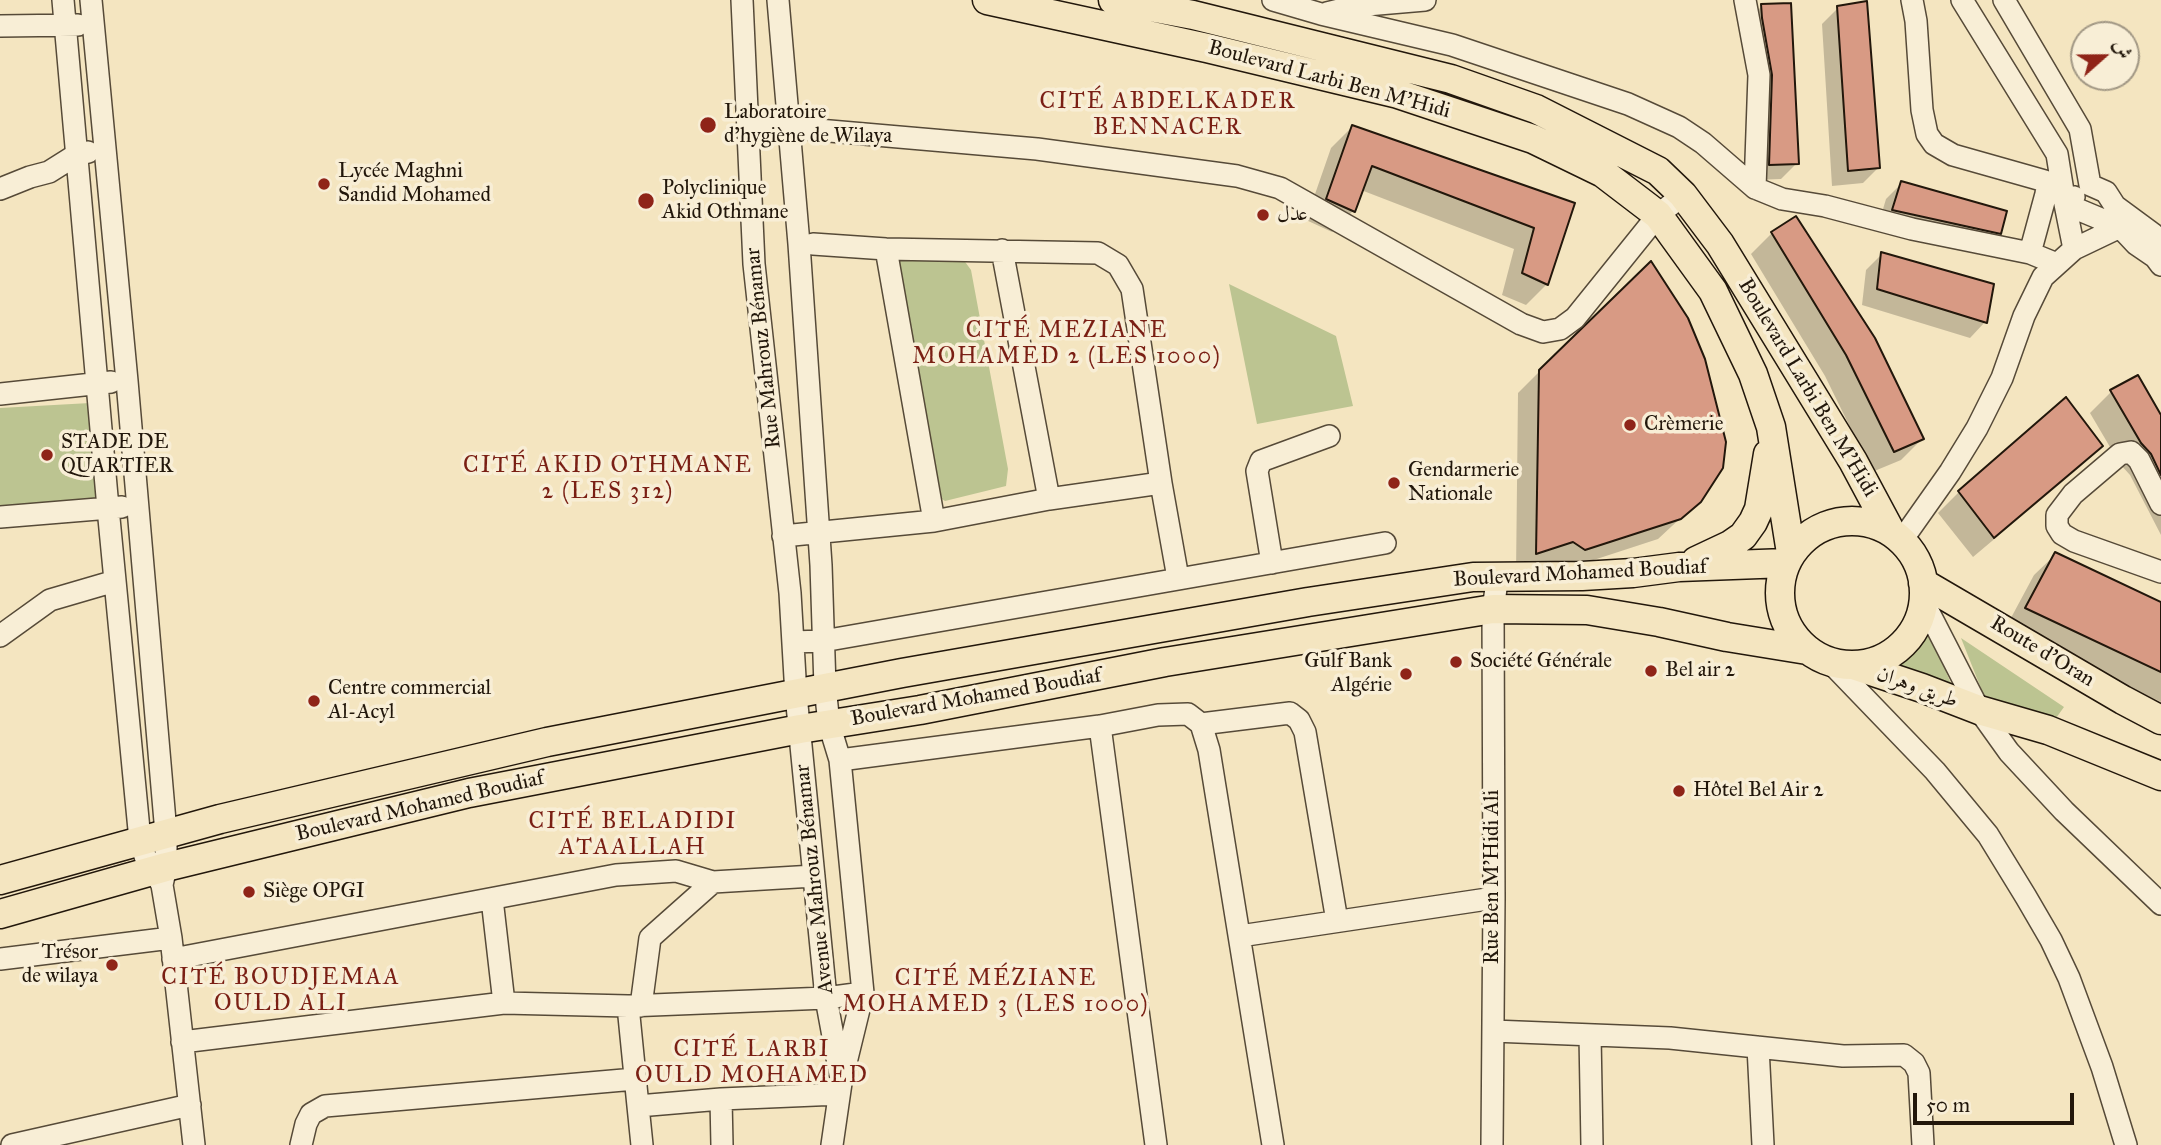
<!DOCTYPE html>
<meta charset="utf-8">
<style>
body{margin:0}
#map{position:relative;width:2161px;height:1145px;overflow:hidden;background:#f4e5c0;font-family:"IM FELL Great Primer",Amiri,serif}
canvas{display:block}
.north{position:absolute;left:2070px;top:21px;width:70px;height:70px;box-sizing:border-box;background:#f8eed6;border:2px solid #a29885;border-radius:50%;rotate:69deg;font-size:19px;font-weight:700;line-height:28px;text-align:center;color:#22170b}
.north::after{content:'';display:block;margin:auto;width:24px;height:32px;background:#8f2418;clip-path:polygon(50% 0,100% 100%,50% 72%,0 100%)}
.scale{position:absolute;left:1913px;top:1093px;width:161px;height:32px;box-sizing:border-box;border:4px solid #22170b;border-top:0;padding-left:9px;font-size:21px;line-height:24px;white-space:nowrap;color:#22170b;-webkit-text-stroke:5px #f8eed6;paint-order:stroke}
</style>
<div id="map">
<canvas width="2161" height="1145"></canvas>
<div class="north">ش</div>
<div class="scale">50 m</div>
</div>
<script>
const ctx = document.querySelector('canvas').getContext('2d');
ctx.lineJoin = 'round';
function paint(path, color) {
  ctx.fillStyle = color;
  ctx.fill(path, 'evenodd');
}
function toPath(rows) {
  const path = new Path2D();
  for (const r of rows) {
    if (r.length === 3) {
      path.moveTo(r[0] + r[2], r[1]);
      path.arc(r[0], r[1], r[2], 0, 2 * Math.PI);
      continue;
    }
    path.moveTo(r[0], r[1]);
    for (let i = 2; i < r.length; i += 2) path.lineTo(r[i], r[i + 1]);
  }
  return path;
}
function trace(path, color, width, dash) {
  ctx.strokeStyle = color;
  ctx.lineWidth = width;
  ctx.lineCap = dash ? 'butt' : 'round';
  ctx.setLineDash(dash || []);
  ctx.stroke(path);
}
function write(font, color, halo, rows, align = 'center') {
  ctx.font = font + ' "IM FELL Great Primer",Amiri,serif';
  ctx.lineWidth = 7;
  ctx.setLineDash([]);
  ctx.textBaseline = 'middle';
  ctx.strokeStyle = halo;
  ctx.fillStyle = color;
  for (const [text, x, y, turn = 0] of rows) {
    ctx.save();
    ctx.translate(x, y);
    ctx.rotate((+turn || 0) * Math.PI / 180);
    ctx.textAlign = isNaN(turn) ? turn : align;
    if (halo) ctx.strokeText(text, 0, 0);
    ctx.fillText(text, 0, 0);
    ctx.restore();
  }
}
paint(toPath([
 [901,259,963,259,971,270,1008,469,1006,486,945,501,933,493,892,269],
 [1229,284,1336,336,1353,406,1257,424],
 [90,403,100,502,0,510,0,408],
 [1921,613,1952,686,1888,661,1899,653,1914,634],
 [1961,638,2064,707,2051,725,1984,696]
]), '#bcc491');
paint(toPath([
 [1762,6,1797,163,1781,179,1754,180,1746,22],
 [1838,8,1879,167,1863,183,1832,186,1822,24],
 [1352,127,1573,204,1547,284,1526,305,1502,295,1514,249,1361,190,1353,211,1332,232,1306,220,1331,148],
 [1902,183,2000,233,1984,249,1878,226,1886,199],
 [1772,233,1922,439,1901,460,1872,472,1825,376,1751,254],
 [1882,254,1985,322,1970,338,1862,305,1866,270],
 [1540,371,1699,501,1658,539,1563,570,1516,574,1518,393],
 [2137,377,2161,418,2161,535,2130,475,2120,464,2090,413,2111,392],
 [2101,446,2080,467,1973,557,1938,513,1959,492],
 [2056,554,2161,604,2161,702,2005,629,2034,575]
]), '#0003');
const building = toPath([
 [1867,1,1880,168,1848,171,1837,6,1867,1],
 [1791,3,1799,164,1769,165,1772,75,1762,18,1761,4,1791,3],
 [1352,125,1575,203,1548,285,1522,273,1534,228,1372,166,1355,212,1326,199,1352,125],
 [1901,181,2007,211,2001,234,1892,210,1901,181],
 [1796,216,1875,338,1924,439,1894,452,1846,355,1771,232,1796,216],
 [1881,252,1994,284,1987,323,1877,289,1881,252],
 [1651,261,1688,318,1705,359,1726,442,1723,468,1701,502,1681,519,1585,550,1573,542,1536,554,1539,370,1651,261],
 [2138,375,2161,415,2161,475,2151,454,2141,443,2110,390,2138,375],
 [2066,397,2103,446,1994,538,1958,491,2066,397],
 [2055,552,2161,602,2161,672,2025,608,2055,552]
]);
paint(building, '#d89a84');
trace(building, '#22170b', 2);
const minor = toPath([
 [63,0,108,508,140,840,145,856,161,883],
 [91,0,127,381,166,833,166,867,162,885,171,938,194,1145],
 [742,0,754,264,790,593,796,695,826,998,840,1074],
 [778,0,799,244,821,565,825,687,829,724,840,760,863,993,841,1083,832,1145],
 [1273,0,1321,14,1452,45,1628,104,1679,127,1703,143,1755,188,1782,199,1825,206,1912,229,2030,253,2057,264],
 [1745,0,1759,75,1755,188],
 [1912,0,1916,21,1922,110,1927,134,1934,144,1953,155,2045,181,2047,186,2046,194,2030,253],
 [1962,0,2057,154,2065,204,2120,227,2136,244,2155,257,2161,265],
 [2004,0,2080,129,2090,185,2106,192,2115,206,2153,234,2155,257],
 [1327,13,1355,6,1425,0],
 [0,26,78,25],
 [749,124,1037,149,1237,176,1280,188,1521,324,1543,332,1560,329,1575,318,1658,215,1683,195],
 [0,189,30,177,49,172,76,155,88,152],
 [2074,197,2065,204,2074,249],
 [813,244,886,249,1098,253,1118,265,1132,289,1161,483,1178,578],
 [886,249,934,521],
 [1002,250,1049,499],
 [0,394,111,382],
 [2161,504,2139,460,2131,452,2120,454,2073,494,2057,515,2057,526,2062,534,2074,541,2161,572],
 [0,517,122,507],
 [783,536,934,521,1049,499,1161,483],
 [1902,540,1950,472,1977,428,2002,378,2024,316,2043,277,2074,249,2120,227,2115,206],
 [1272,563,1257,471,1261,461,1329,436],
 [1923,601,1979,710,2009,752,2064,811,2161,904],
 [0,636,50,600,115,581],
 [793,642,823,641,1385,543],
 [1830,662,1935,771,1988,835,2026,897,2051,940,2069,978,2102,1067,2126,1145],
 [1201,724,1290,713,1299,720,1305,732,1337,921],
 [1100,726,1156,1145],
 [840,760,1100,726,1158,715,1188,714,1201,724,1209,750,1273,1145],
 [492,899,504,1003],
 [1240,936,1494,898],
 [0,959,171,938],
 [173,959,616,875,676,871,713,882,814,876],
 [641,1006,650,938,713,882],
 [1493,1031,1670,1038,1843,1056,1904,1055,1914,1063,1919,1073,1923,1145],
 [1590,1035,1592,1145],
 [182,1042,504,1003,628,1006],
 [1758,1047,1763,1145],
 [721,1099,722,1145],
 [638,1106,628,1006,826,998,863,993],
 [12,1145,190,1105],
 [301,1145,306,1124,311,1114,325,1106,635,1079],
 [642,1145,638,1106,721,1099,839,1094],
 [1492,1145,1494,898,1493,609,1498,575]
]);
const major = toPath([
 [987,0,1207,48,1398,94,1533,139,1603,173,1658,215,1713,291,1753,374,1771,427,1791,553],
 [1113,0,1193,15,1451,79,1536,109,1658,171,1683,195,1720,244,1853,461,1891,532],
 [1852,593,72],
 [1696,561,1730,545,1743,536,1753,522,1759,509,1768,454],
 [1923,583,2123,700,2161,720],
 [1856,666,1922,688,1979,710,2048,730,2161,776],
 [0,880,220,819,547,742,902,673,1308,602,1473,577,1582,576,1633,573,1679,567,1786,563],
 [0,914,166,867,469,793,800,729,920,710,1165,662,1493,609,1587,610,1659,622,1727,637,1807,650]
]);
trace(minor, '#564a38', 24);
trace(major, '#22170b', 31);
trace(minor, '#f8eed6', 21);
trace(major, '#f4e5c0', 28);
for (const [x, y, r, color] of [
 [708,125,9,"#8f2418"],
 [324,184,7,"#8f2418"],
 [646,201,9,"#8f2418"],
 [1263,215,7,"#8f2418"],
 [1630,425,7,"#8f2418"],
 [47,455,7,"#8f2418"],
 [1394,483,7,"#8f2418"],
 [1456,662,7,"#8f2418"],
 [1651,671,7,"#8f2418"],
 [1406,674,7,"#8f2418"],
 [314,701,7,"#8f2418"],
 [1679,791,7,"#8f2418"],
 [249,892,7,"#8f2418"],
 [112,965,7,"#8f2418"]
]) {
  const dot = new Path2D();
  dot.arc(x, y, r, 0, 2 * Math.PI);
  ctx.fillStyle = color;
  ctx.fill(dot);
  trace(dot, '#f8eed6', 2.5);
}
write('21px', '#22170b', '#f8eed6', [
 ["Boulevard Larbi Ben M'Hidi",1329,80,15],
 ["Rue Mahrouz Bénamar",764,348,-96],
 ["Boulevard Larbi Ben M'Hidi",1807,388,59],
 ["Boulevard Mohamed Boudiaf",1580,574,-3],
 ["Route d'Oran",2042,652,31],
 ["طريق وهران",1917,688,20],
 ["Boulevard Mohamed Boudiaf",976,698,-10],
 ["Boulevard Mohamed Boudiaf",420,807,-13],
 ["Rue Ben M'Hidi Ali",1493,877,-90],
 ["Avenue Mahrouz Bénamar",815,879,-96]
]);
write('21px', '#22170b', '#f8eed6', [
 ["Laboratoire",724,113],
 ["d'hygiène de Wilaya",724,137],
 ["Lycée Maghni",338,172],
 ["Sandid Mohamed",338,196],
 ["Polyclinique",662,189],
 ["Akid Othmane",662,213],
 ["عدل",1277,215],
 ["Crèmerie",1644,425],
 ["STADE DE",61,443],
 ["QUARTIER",61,467],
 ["Gendarmerie",1408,471],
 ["Nationale",1408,495],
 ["Gulf Bank",1392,662,"right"],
 ["Algérie",1392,686,"right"],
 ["Société Générale",1470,662],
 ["Bel air 2",1665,671],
 ["Centre commercial",328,689],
 ["Al-Acyl",328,713],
 ["Hôtel Bel Air 2",1693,791],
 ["Siège OPGI",263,892],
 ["Trésor",98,953,"right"],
 ["de wilaya",98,977,"right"]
], 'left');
ctx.letterSpacing = '2px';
write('23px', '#7a1f14', '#f8eed6', [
 ["CITÉ ABDELKADER",1168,102],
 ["BENNACER",1168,128],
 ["CITÉ MEZIANE",1067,331],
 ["MOHAMED 2 (LES 1000)",1067,357],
 ["CITÉ AKID OTHMANE",608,466],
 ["2 (LES 312)",608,492],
 ["CITÉ BELADIDI",633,822],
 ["ATAALLAH",633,848],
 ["CITÉ BOUDJEMAA",281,978],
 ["OULD ALI",281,1004],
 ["CITÉ MÉZIANE",996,979],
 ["MOHAMED 3 (LES 1000)",996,1005],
 ["CITÉ LARBI",752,1050],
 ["OULD MOHAMED",752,1076]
]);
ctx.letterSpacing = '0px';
</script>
